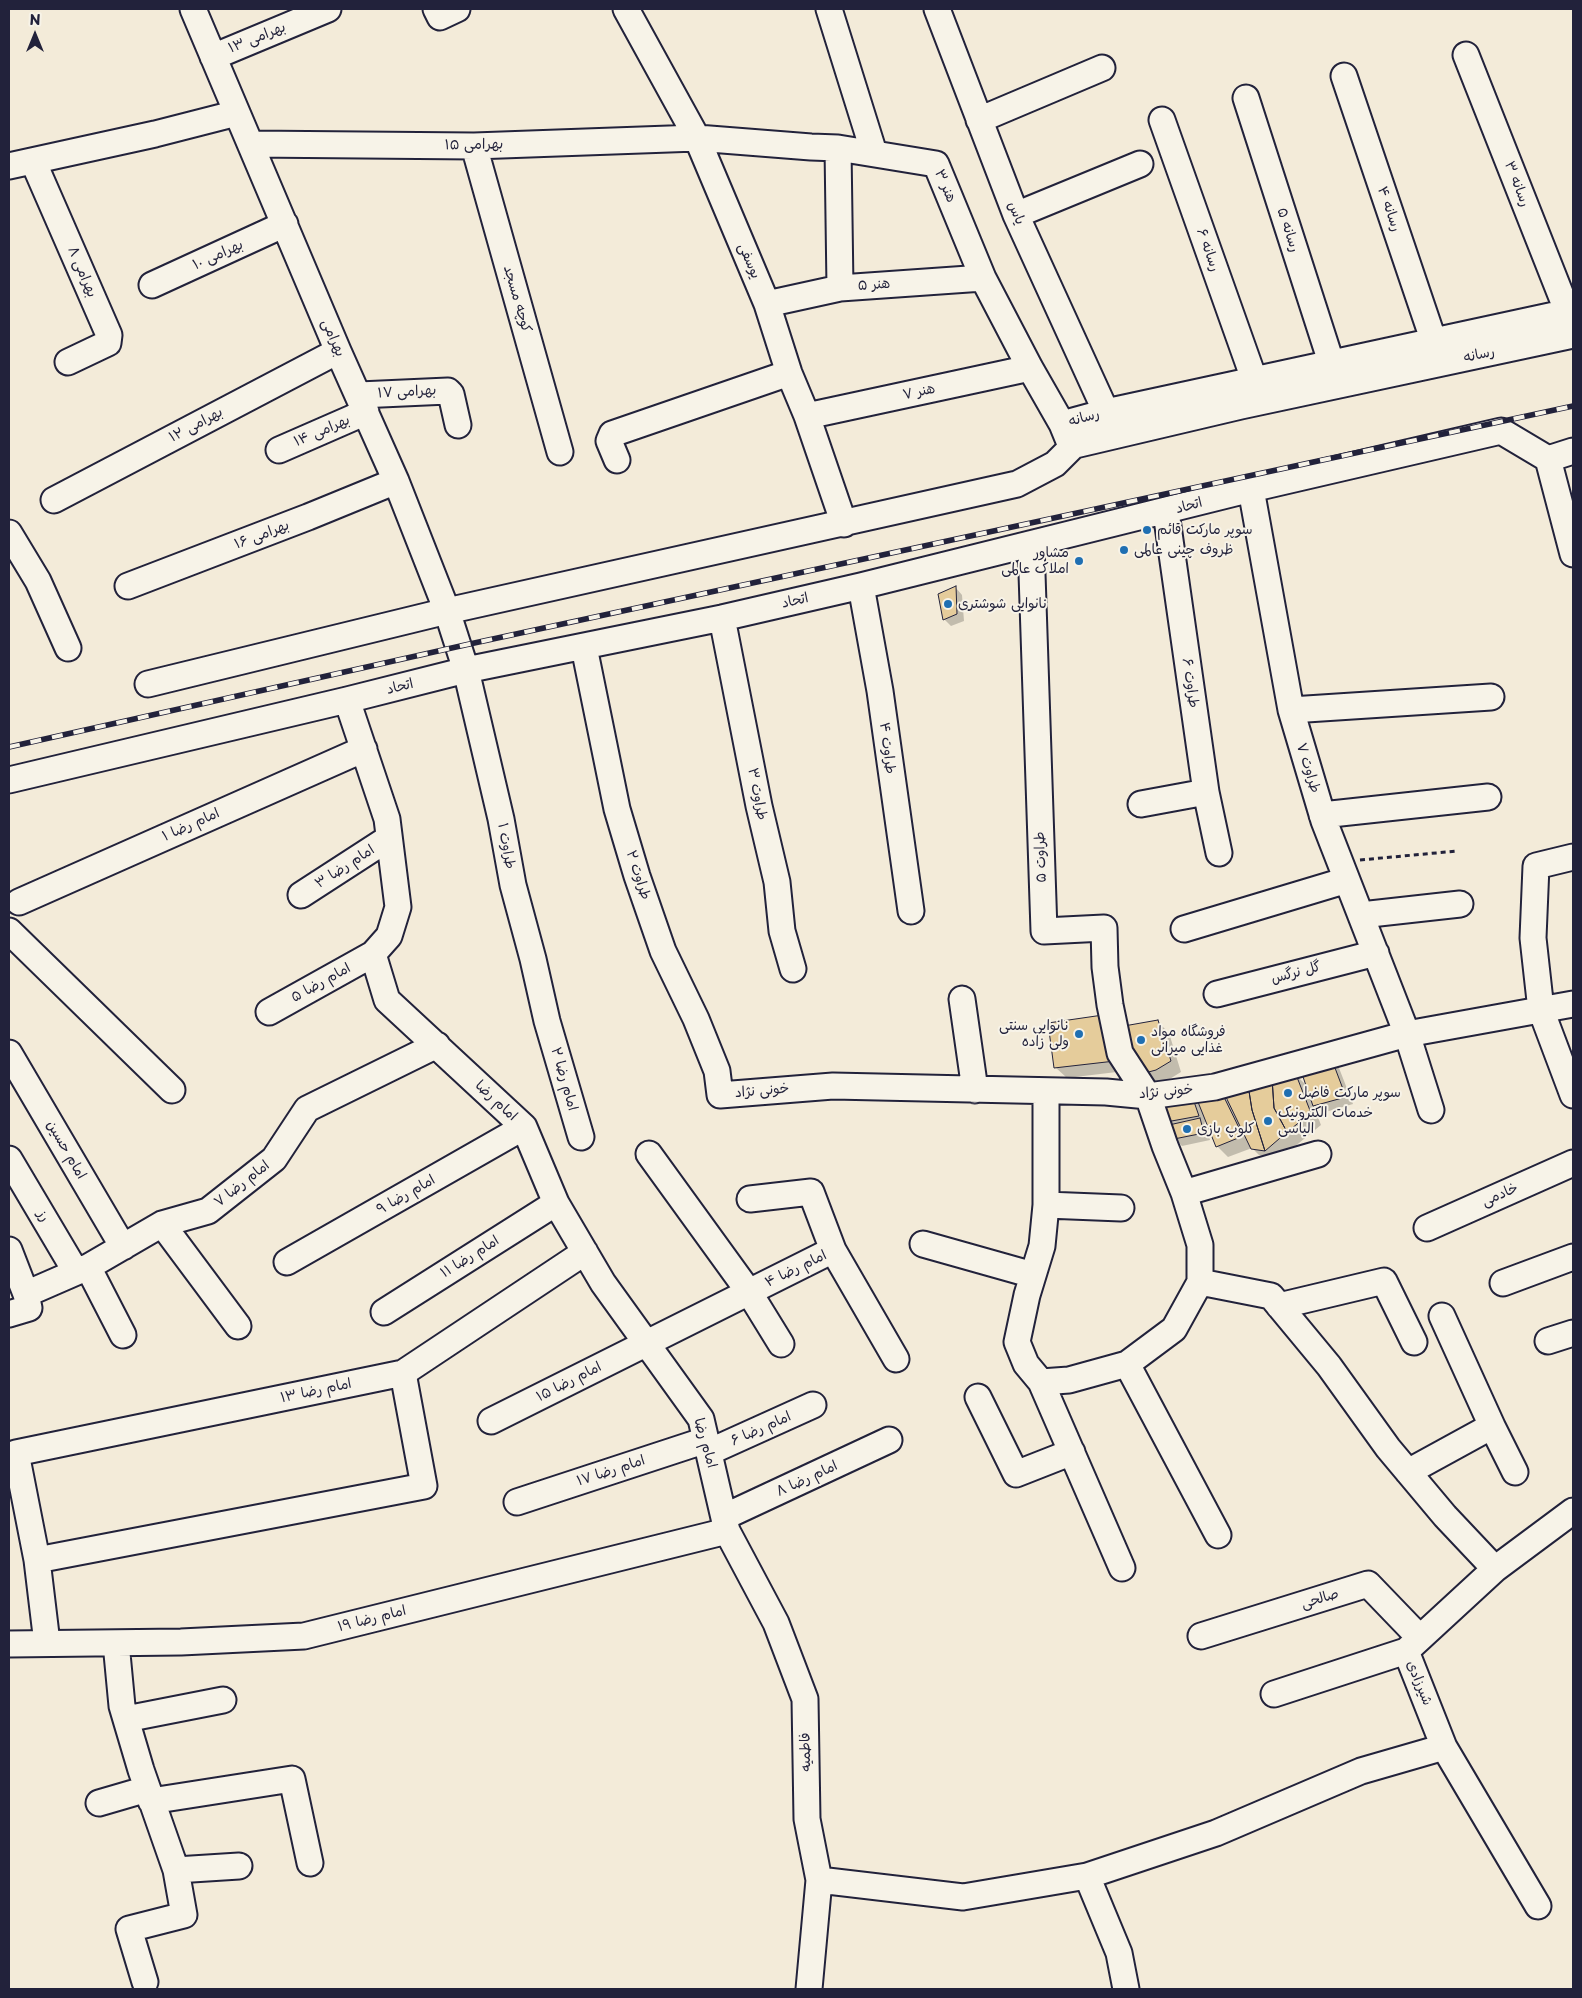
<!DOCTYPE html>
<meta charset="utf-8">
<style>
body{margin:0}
#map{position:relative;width:1582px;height:1998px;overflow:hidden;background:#f3ebd9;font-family:"Playpen Sans",sans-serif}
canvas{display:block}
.frame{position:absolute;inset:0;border:10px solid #22223b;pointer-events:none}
.north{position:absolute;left:10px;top:10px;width:50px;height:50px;-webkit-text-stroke:4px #f7f3e8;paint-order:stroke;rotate:0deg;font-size:14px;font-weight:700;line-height:20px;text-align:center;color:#22223b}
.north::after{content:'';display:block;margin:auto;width:18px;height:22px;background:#22223b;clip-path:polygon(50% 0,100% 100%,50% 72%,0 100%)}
</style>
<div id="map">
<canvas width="1582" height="1998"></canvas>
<div class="frame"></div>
<div class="north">N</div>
</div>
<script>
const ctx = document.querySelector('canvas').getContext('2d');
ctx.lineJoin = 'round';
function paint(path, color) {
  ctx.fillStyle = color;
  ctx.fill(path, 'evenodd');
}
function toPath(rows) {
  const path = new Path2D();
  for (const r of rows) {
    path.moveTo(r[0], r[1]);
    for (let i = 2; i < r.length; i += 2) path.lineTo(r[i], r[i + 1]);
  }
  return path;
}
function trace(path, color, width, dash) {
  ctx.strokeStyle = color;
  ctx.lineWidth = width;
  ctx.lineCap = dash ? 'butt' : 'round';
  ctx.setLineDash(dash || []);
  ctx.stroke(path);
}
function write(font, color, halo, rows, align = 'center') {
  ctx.font = font + ' "Playpen Sans","Playpen Sans Arabic",sans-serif';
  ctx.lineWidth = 4;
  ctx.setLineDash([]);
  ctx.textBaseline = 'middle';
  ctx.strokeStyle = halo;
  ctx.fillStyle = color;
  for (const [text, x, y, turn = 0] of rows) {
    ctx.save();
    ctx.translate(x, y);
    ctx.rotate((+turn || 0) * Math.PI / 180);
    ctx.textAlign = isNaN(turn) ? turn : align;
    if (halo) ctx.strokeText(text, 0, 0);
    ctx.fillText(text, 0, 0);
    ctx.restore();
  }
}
paint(toPath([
 [956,588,962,595,964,621,951,626,944,619],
 [1158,1022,1169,1033,1181,1072,1168,1080,1153,1084,1125,1071,1067,1078,1055,1067,1113,1027],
 [1332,1061,1339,1068,1353,1104,1322,1113,1313,1104,1321,1125,1277,1161,1274,1158,1259,1155,1252,1148,1228,1157,1217,1146,1207,1121,1204,1123,1207,1127,1210,1140,1182,1146,1175,1139,1156,1100,1222,1096,1231,1104,1294,1073,1308,1087]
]), '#0003');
const building = toPath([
 [956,586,957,614,943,620,938,594,956,586],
 [1103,1015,1115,1061,1054,1068,1048,1023,1103,1015],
 [1158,1020,1171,1061,1156,1070,1141,1074,1124,1026,1158,1020],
 [1332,1060,1346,1097,1313,1106,1300,1068,1332,1060],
 [1295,1072,1311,1113,1287,1132,1274,1108,1272,1078,1295,1072],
 [1272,1078,1274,1108,1287,1132,1265,1151,1252,1110,1248,1085,1272,1078],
 [1248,1085,1252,1110,1265,1151,1251,1149,1224,1093,1248,1085],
 [1191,1093,1199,1116,1166,1122,1154,1099,1191,1093],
 [1223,1095,1243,1136,1216,1147,1196,1097,1223,1095],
 [1200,1118,1204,1133,1174,1139,1169,1125,1200,1118]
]);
paint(building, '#e5cc9b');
trace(building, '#22223b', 1);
const minor = toPath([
 [193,9,338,351,396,481,447,611,466,670,501,819,513,885,533,959,547,1021,581,1137],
 [436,9,440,17,457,9],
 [626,9,697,138,767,304,789,373,807,416,844,524],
 [829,9,874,153],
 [937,9,1016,215,1106,412],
 [1466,55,1568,313],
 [213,57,328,9],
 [1344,76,1434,342],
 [1246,98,1331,362],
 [979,120,1102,68],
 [1162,120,1254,379],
 [251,144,474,146,697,138,811,147,838,148,936,164,983,278,1030,368,1062,424,1071,446,1241,406,1573,335],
 [474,146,560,452],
 [838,148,840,288],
 [33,161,109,335,108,343,68,362],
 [9,166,155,134,237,113],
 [1016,215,1140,164],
 [152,285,285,224],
 [767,304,840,288,983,278],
 [359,395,448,391,451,394,458,425],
 [807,416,1030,368],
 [1062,424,1106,412,1573,311],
 [279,450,366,412],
 [1548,459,1573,554],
 [617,460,609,441,612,434,789,373],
 [1251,489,1291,710,1324,821,1407,1034,1431,1110],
 [54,500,338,351],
 [1166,512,1206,792,1219,853],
 [9,533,38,581,68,648],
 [1031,544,1044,931,1104,928,1105,967,1110,1005,1120,1053,1148,1096,1165,1146,1184,1193,1200,1245,1200,1282,1271,1296,1329,1366,1388,1448,1445,1516,1495,1569],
 [128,586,308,517,396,481],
 [861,586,880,691,911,911],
 [722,618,759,806,777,882,782,931,793,969],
 [584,647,617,809,637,876,663,951,696,1019,717,1071,720,1095,833,1086,1106,1092,1148,1096,1215,1087,1407,1034,1573,1004],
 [148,684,447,611,1017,484,1055,464,1073,446],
 [347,700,387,819,398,907,389,936,373,954,387,1000,524,1127,556,1203,603,1283,701,1419,727,1531,776,1623,805,1699,807,1819,819,1880,809,1989],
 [1291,710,1491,697],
 [9,780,347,700,466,670,722,618,861,586,1251,489,1501,431,1548,459,1573,451],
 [1141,804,1206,792],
 [1322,815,1488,797],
 [1573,857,1536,866,1533,938,1541,1010,1573,1095],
 [301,895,389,838],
 [19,902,364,749],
 [1361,915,1460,904],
 [1184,929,1347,880],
 [9,931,172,1090],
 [1217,994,1376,953],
 [962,999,975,1090],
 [269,1012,373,954],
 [9,1053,123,1247],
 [1046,1091,1046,1205],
 [649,1154,749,1292,781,1344],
 [9,1159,76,1272],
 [1184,1193,1318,1154],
 [750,1199,811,1192,833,1250],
 [1121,1208,1046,1205,1042,1246,1027,1295,1017,1342,1026,1364,1041,1382,1069,1380,1127,1364,1174,1329,1200,1282],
 [162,1224,238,1326],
 [1427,1228,1573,1163],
 [923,1244,1033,1275],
 [9,1250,26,1294,29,1308,9,1314],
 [287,1262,524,1127],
 [88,1267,123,1335],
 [1503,1283,1573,1257],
 [26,1294,88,1267,162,1224,208,1211,274,1159,307,1109,437,1045],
 [1279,1306,1384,1281,1414,1342],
 [384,1312,556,1203],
 [1548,1341,1573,1333],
 [1127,1364,1218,1535],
 [403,1373,424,1486,37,1560,16,1453,403,1373,585,1252],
 [1041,1382,1122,1568],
 [978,1397,1016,1474,1072,1452],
 [491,1421,833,1250,896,1359],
 [1492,1426,1515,1472],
 [709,1452,813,1405],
 [1408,1472,1492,1426,1442,1316],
 [517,1502,706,1440],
 [724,1517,889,1440],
 [37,1560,47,1643],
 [1201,1636,1368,1584,1420,1638],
 [116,1643,122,1706,141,1770,176,1870,184,1915,129,1929,145,1982],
 [9,1644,181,1642,304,1636,727,1531],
 [1406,1651,1444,1747,1538,1906],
 [1274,1694,1406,1651,1495,1569,1573,1511],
 [126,1719,223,1700],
 [151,1801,292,1779,310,1863],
 [99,1803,147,1789],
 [176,1870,239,1866],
 [1087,1876,1119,1953,1126,1989],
 [819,1880,963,1897,1087,1876,1216,1833,1361,1771,1444,1747]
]);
trace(minor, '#22223b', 29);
trace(toPath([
 [1360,860,1457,851]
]), '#22223b', 3, [5, 4]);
trace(minor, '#f7f3e8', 25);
const rail = toPath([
 [9,747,465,645,1573,406]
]);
trace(rail, '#22223b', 5.5);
trace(rail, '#f7f3e8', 4, [11]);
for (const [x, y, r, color] of [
 [1147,530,5,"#1f6fb2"],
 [1124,550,5,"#1f6fb2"],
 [1079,561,5,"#1f6fb2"],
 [948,604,5,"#1f6fb2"],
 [1079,1034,5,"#1f6fb2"],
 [1141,1040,5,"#1f6fb2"],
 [1288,1093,5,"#1f6fb2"],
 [1268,1121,5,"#1f6fb2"],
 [1187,1129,5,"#1f6fb2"]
]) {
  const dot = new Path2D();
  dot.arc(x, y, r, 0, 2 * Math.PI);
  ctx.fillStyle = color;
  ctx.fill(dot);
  trace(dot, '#f7f3e8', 2);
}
write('14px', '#22223b', '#f7f3e8', [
 ["بهرامی ۱۳",257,38,-22],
 ["بهرامی ۱۵",474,145,-1],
 ["رسانه ۳",1517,184,69],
 ["هنر ۳",945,186,67],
 ["رسانه ۴",1389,209,71],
 ["یاس",1016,213,67],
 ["رسانه ۵",1288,230,72],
 ["رسانه ۶",1208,250,71],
 ["بهرامی ۱۰",218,255,-24],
 ["یوسفی",749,261,67],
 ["بهرامی ۸",82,272,67],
 ["هنر ۵",874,285,-4],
 ["کوچه مسجد",517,299,74],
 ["بهرامی",333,338,67],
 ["رسانه",1479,355,-12],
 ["بهرامی ۱۷",407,392,-3],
 ["هنر ۷",919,392,-12],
 ["رسانه",1084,418,-16],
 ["بهرامی ۱۲",196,425,-28],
 ["بهرامی ۱۴",322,431,-23],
 ["اتحاد",1189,506,-15],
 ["بهرامی ۱۶",262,535,-21],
 ["اتحاد",795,601,-13],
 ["طراوت ۶",1190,683,82],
 ["اتحاد",400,687,-14],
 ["طراوت ۴",887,748,83],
 ["طراوت ۷",1308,768,73],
 ["طراوت ۳",757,794,79],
 ["امام رضا ۱",191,825,-24],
 ["طراوت ۱",506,846,80],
 ["طراوت ۵",1041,857,-92],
 ["امام رضا ۳",345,867,-33],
 ["طراوت ۲",638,875,72],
 ["گل نرگس",1296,973,-15],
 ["امام رضا ۵",321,983,-29],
 ["امام رضا ۲",564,1079,74],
 ["خونی نژاد",762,1091,-5],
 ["خونی نژاد",1166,1092,-5],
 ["امام رضا",496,1101,43],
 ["امام حسین",66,1150,60],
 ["امام رضا ۷",242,1184,-38],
 ["امام رضا ۹",406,1195,-30],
 ["خادمی",1500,1195,-24],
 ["رز",43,1216,59],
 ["امام رضا ۱۱",470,1257,-32],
 ["امام رضا ۴",796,1269,-26],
 ["امام رضا ۱۵",569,1382,-27],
 ["امام رضا ۱۳",316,1391,-12],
 ["امام رضا ۶",761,1429,-24],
 ["امام رضا",705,1443,74],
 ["امام رضا ۱۷",611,1471,-18],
 ["امام رضا ۸",807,1479,-25],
 ["صالحی",1320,1599,-17],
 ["امام رضا ۱۹",372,1619,-14],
 ["شیرزادی",1419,1683,68],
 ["فاطمیه",806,1752,-91]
]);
write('14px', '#22223b', '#f7f3e8', [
 ["سوپر مارکت قائم",1157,530],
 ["ظروف چینی عالمی",1134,550],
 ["مشاور",1069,553,"right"],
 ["املاک عالمی",1069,569,"right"],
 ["نانوایی شوشتری",958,604],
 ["نانوایی سنتی",1069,1026,"right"],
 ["ولی زاده",1069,1042,"right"],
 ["فروشگاه مواد",1151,1032],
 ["غذایی میرانی",1151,1048],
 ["سوپر مارکت فاضل",1298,1093],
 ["خدمات الکترونیک",1278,1113],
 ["الیاسی",1278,1129],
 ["کلوپ بازی",1197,1129]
], 'left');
</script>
